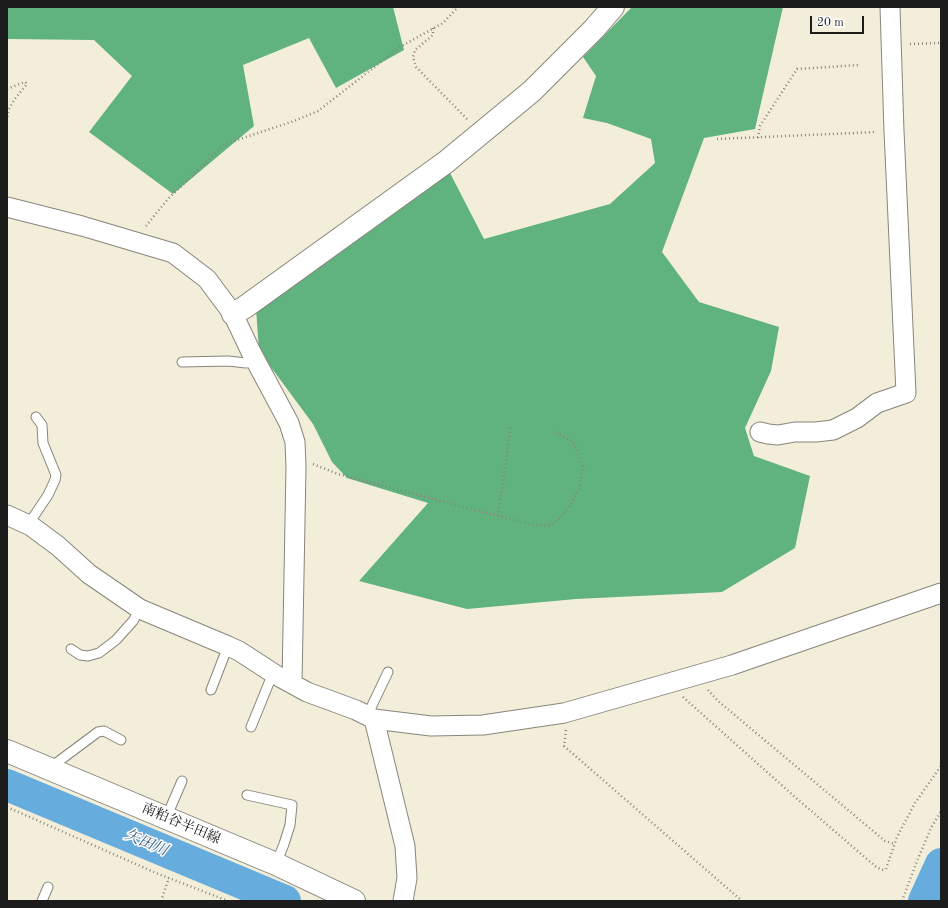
<!DOCTYPE html>
<meta charset="utf-8">
<style>
body{margin:0}
#map{position:relative;width:948px;height:908px;overflow:hidden;background:#f3eeda;font-family:"Old Standard TT",serif}
canvas{display:block}
.frame{position:absolute;inset:0;border:8px solid #1c1c1c;pointer-events:none}
.scale{position:absolute;left:810px;top:16px;width:54px;height:18px;box-sizing:border-box;border:2px solid #1c1c1c;border-top:0;padding-left:5px;font-size:12px;line-height:14px;white-space:nowrap;color:#1c1c1c;-webkit-text-stroke:3px #fff;paint-order:stroke}
</style>
<div id="map">
<canvas width="948" height="908"></canvas>
<div class="frame"></div>
<div class="scale">20 m</div>
</div>
<script>
const ctx = document.querySelector('canvas').getContext('2d');
ctx.lineJoin = 'round';
function paint(path, color) {
  ctx.fillStyle = color;
  ctx.fill(path, 'evenodd');
}
function toPath(rows) {
  const path = new Path2D();
  for (const r of rows) {
    path.moveTo(r[0], r[1]);
    for (let i = 2; i < r.length; i += 2) path.lineTo(r[i], r[i + 1]);
  }
  return path;
}
function trace(path, color, width, dash) {
  ctx.strokeStyle = color;
  ctx.lineWidth = width;
  ctx.lineCap = dash ? 'butt' : 'round';
  ctx.setLineDash(dash || []);
  ctx.stroke(path);
}
function write(font, color, halo, rows, align = 'center') {
  ctx.font = font + ' "Old Standard TT","Noto Serif JP",serif';
  ctx.lineWidth = 3;
  ctx.setLineDash([]);
  ctx.textBaseline = 'middle';
  ctx.strokeStyle = halo;
  ctx.fillStyle = color;
  for (const [text, x, y, turn = 0] of rows) {
    ctx.save();
    ctx.translate(x, y);
    ctx.rotate((+turn || 0) * Math.PI / 180);
    ctx.textAlign = isNaN(turn) ? turn : align;
    if (halo) ctx.strokeText(text, 0, 0);
    ctx.fillText(text, 0, 0);
    ctx.restore();
  }
}
paint(toPath([
 [7,7,393,7,404,50,336,88,309,38,243,65,254,126,173,194,89,132,132,76,94,40,7,39],
 [632,7,783,7,755,129,704,138,662,252,699,302,779,327,771,371,745,428,754,456,810,476,795,548,722,592,576,599,467,609,359,581,428,503,347,478,332,462,313,424,259,351,256,308,450,173,484,239,610,204,655,163,651,139,607,123,583,118,596,76,583,57]
]), '#60b27f');
trace(toPath([
 [7,785,285,901],
 [924,901,941,864]
]), '#66addd', 32);
const service = toPath([
 [182,362,228,361,246,363,255,361],
 [28,525,48,495,55,480,56,475,43,443,42,425,36,417],
 [71,649,80,655,88,656,99,653,116,640,133,621,140,609],
 [211,690,228,646],
 [367,716,388,672],
 [251,727,273,673],
 [51,769,55,764,98,732,104,731,121,740],
 [247,795,292,805,290,825,284,844,276,864],
 [166,818,182,781],
 [42,901,48,887]
]);
const minor = toPath([
 [7,207,82,226,173,253,207,279,233,314,251,352,289,423,295,442,296,467,292,683],
 [760,432,768,434,778,435,795,432,816,432,833,430,857,418,877,403,906,393,894,131,890,7],
 [7,515,31,526,58,546,89,574,140,609,228,646,239,651,276,675,307,692,356,710,374,719,431,726,483,725,564,713,732,665,941,593],
 [374,719,405,846,407,878,403,901]
]);
const tertiary = toPath([
 [233,314,245,307,446,162,532,91,594,29,613,7]
]);
const secondary = toPath([
 [7,751,276,864,354,901]
]);
trace(service, '#88857b', 11);
trace(minor, '#88857b', 21);
trace(tertiary, '#88857b', 24);
trace(secondary, '#88857b', 24);
trace(toPath([
 [453,7,455,10],
 [433,28,433,35,415,50,413,57,416,67,468,120],
 [910,44,941,43],
 [7,89,25,82,27,84,14,100,9,109,7,118],
 [758,138,760,126,797,69,859,65],
 [717,139,876,132],
 [146,226,167,200,225,144,294,121,318,111,400,47,443,23,458,7],
 [313,464,338,474,533,525,547,526,558,520,569,507,579,489,583,466,573,442,554,431],
 [498,516,511,426],
 [708,690,718,701,885,841,895,844],
 [683,697,795,797,875,866,882,870,886,869,897,837,915,803,941,766],
 [566,730,564,746,742,901],
 [7,807,156,873,228,901],
 [161,901,169,878],
 [902,901,917,861,931,828,941,811]
]), '#88857b', 2.5, [1, 3]);
trace(service, '#fff', 9);
trace(minor, '#fff', 19);
trace(tertiary, '#fff', 22);
trace(secondary, '#fff', 22);
write('14px', '#1c1c1c', '#fff', [
 ["南粕谷半田線",181,824,23]
]);
write('italic 15px', '#3d5d73', '#fff', [
 ["矢田川",146,843,23]
]);
</script>
